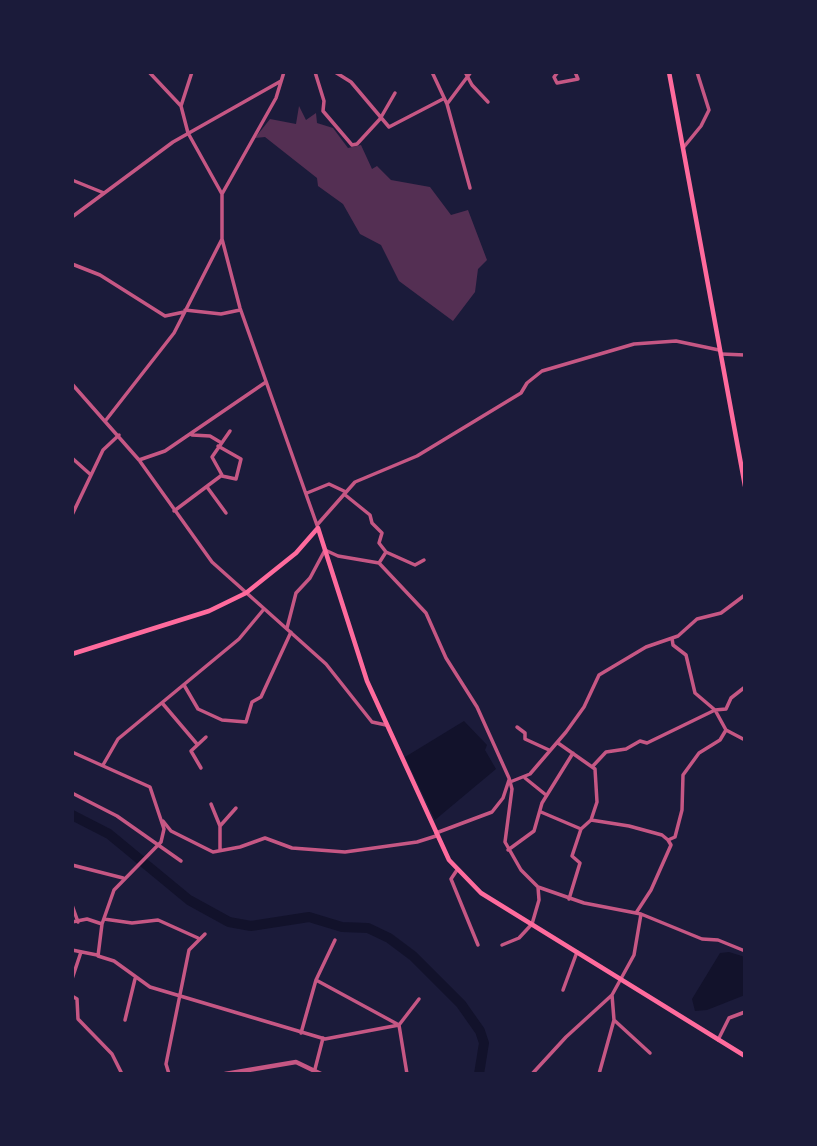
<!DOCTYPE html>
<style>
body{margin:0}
#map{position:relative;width:817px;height:1146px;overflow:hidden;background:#1b1b3a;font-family:Mulish,sans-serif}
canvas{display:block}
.frame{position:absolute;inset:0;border:74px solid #1b1b3a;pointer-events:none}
</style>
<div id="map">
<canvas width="817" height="1146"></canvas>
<div class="frame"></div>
</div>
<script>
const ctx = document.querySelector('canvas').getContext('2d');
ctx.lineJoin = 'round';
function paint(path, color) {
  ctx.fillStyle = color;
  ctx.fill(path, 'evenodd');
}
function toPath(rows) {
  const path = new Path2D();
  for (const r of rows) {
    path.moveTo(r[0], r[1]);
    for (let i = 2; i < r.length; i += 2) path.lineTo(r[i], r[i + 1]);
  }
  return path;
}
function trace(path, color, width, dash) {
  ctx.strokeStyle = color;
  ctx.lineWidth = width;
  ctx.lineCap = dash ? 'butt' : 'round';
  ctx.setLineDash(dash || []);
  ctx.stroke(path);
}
paint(toPath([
 [464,721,487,745,485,750,496,769,435,820,405,757],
 [729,952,745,957,745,995,707,1010,695,1011,692,999,720,953]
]), '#12122b');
trace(toPath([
 [72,815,109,834,189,900,229,922,251,926,309,917,342,927,368,928,389,938,413,956,461,1004,480,1031,484,1043,479,1074]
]), '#12122b', 10);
paint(toPath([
 [299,106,306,120,316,113,317,123,333,128,348,148,361,145,372,169,377,166,391,180,430,187,451,215,468,210,487,260,478,269,475,292,453,321,399,281,381,245,360,234,343,204,318,186,317,178,265,137,255,138,270,119,296,124]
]), '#542f53');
trace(toPath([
 [149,72,181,106,188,133,222,194],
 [284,72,276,98,222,194,222,239,240,308,318,528],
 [315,72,324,101,323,111,352,145,357,144,380,119,395,93],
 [335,72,351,82,389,127,443,99],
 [432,72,447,104],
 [465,72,472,85,488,102],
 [558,72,554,77,557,83,578,79,575,72],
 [181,106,192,72],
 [683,148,701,126,709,110,697,72],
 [72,180,104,193],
 [470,188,447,104,471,72],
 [72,217,173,142,281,81],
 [72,264,100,275,165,316,184,312],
 [185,310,221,314,240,310],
 [721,354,745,355],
 [72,384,139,460,212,562,326,664,372,722,386,725],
 [106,420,174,333,222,239],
 [192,435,210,436,220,442],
 [218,446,241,459,236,479,222,476],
 [72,458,91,475],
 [139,460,165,451,266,382],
 [207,487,226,513],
 [307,493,329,484,346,492],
 [344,494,370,515,372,523,382,533,379,543,386,552,415,565,424,560],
 [174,511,222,475,212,457,230,431],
 [72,515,103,450,119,435],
 [317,525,355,482,417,456,521,393,527,383,542,371,634,344,676,341,719,350],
 [379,563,386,552],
 [287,628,296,593,310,578,325,550,338,556,379,563,426,613,446,658,477,707,509,778,512,789,505,842,521,870,538,887,539,900,532,924,519,938,502,945],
 [672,638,673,645,686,655,695,693,715,710,726,730,745,740],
 [184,685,198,709,222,720,246,722,252,702,261,697,291,632],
 [163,704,197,744],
 [517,727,525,733,525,739,549,750],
 [558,743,595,769,597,802,591,820,629,826,662,835,668,840,675,837,682,810,683,775,699,753,720,740,726,730],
 [72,752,150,787,164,829,161,842,114,890,102,924,98,956,114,961,150,987,325,1039,399,1025,419,999],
 [103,765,118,739,239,639,264,609],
 [592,767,606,752,626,749,640,741,647,743,715,710,726,709,731,698,745,687],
 [201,768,191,751,206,737],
 [525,778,546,795],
 [510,782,530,774,566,732,584,707,599,675,646,647,678,636,697,619,721,613,745,595],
 [72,793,117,816,181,861],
 [211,804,220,826],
 [541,812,581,829],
 [163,821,171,831,213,852,240,847,265,838,292,848,345,852,417,842,436,836],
 [436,833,492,812,503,798,509,780],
 [220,850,220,826,236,808],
 [508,850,534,831,542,803,573,753],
 [72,865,123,878],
 [457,870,451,879,478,945],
 [538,887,584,903,641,914,702,939,718,940,745,951],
 [569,899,580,863,572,856,581,829,591,820],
 [72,905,78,922],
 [636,913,651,890,671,845,668,840],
 [641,914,634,955,612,995,614,1020,650,1053],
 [104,919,132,923,158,920,198,938],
 [72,922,87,919,102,924],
 [72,950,97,955],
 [72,979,81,952],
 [316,980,399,1025,407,1074],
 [563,990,577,952],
 [72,996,77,999,78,1019,112,1054,122,1074],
 [125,1020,135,979],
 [301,1033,316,980,335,940],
 [718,1040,729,1018,745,1012],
 [315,1069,323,1038],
 [169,1074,166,1064,189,950,205,934],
 [532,1074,566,1037,612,995],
 [599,1074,614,1020]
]), '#c65784', 3.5);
trace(toPath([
 [225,1074,296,1062,321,1074]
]), '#c65784', 4.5);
trace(toPath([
 [669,72,745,486],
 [318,528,367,681,449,860,481,893,745,1056],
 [72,654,209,611,246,593,296,553,317,529]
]), '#ff6b9d', 4.5);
</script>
